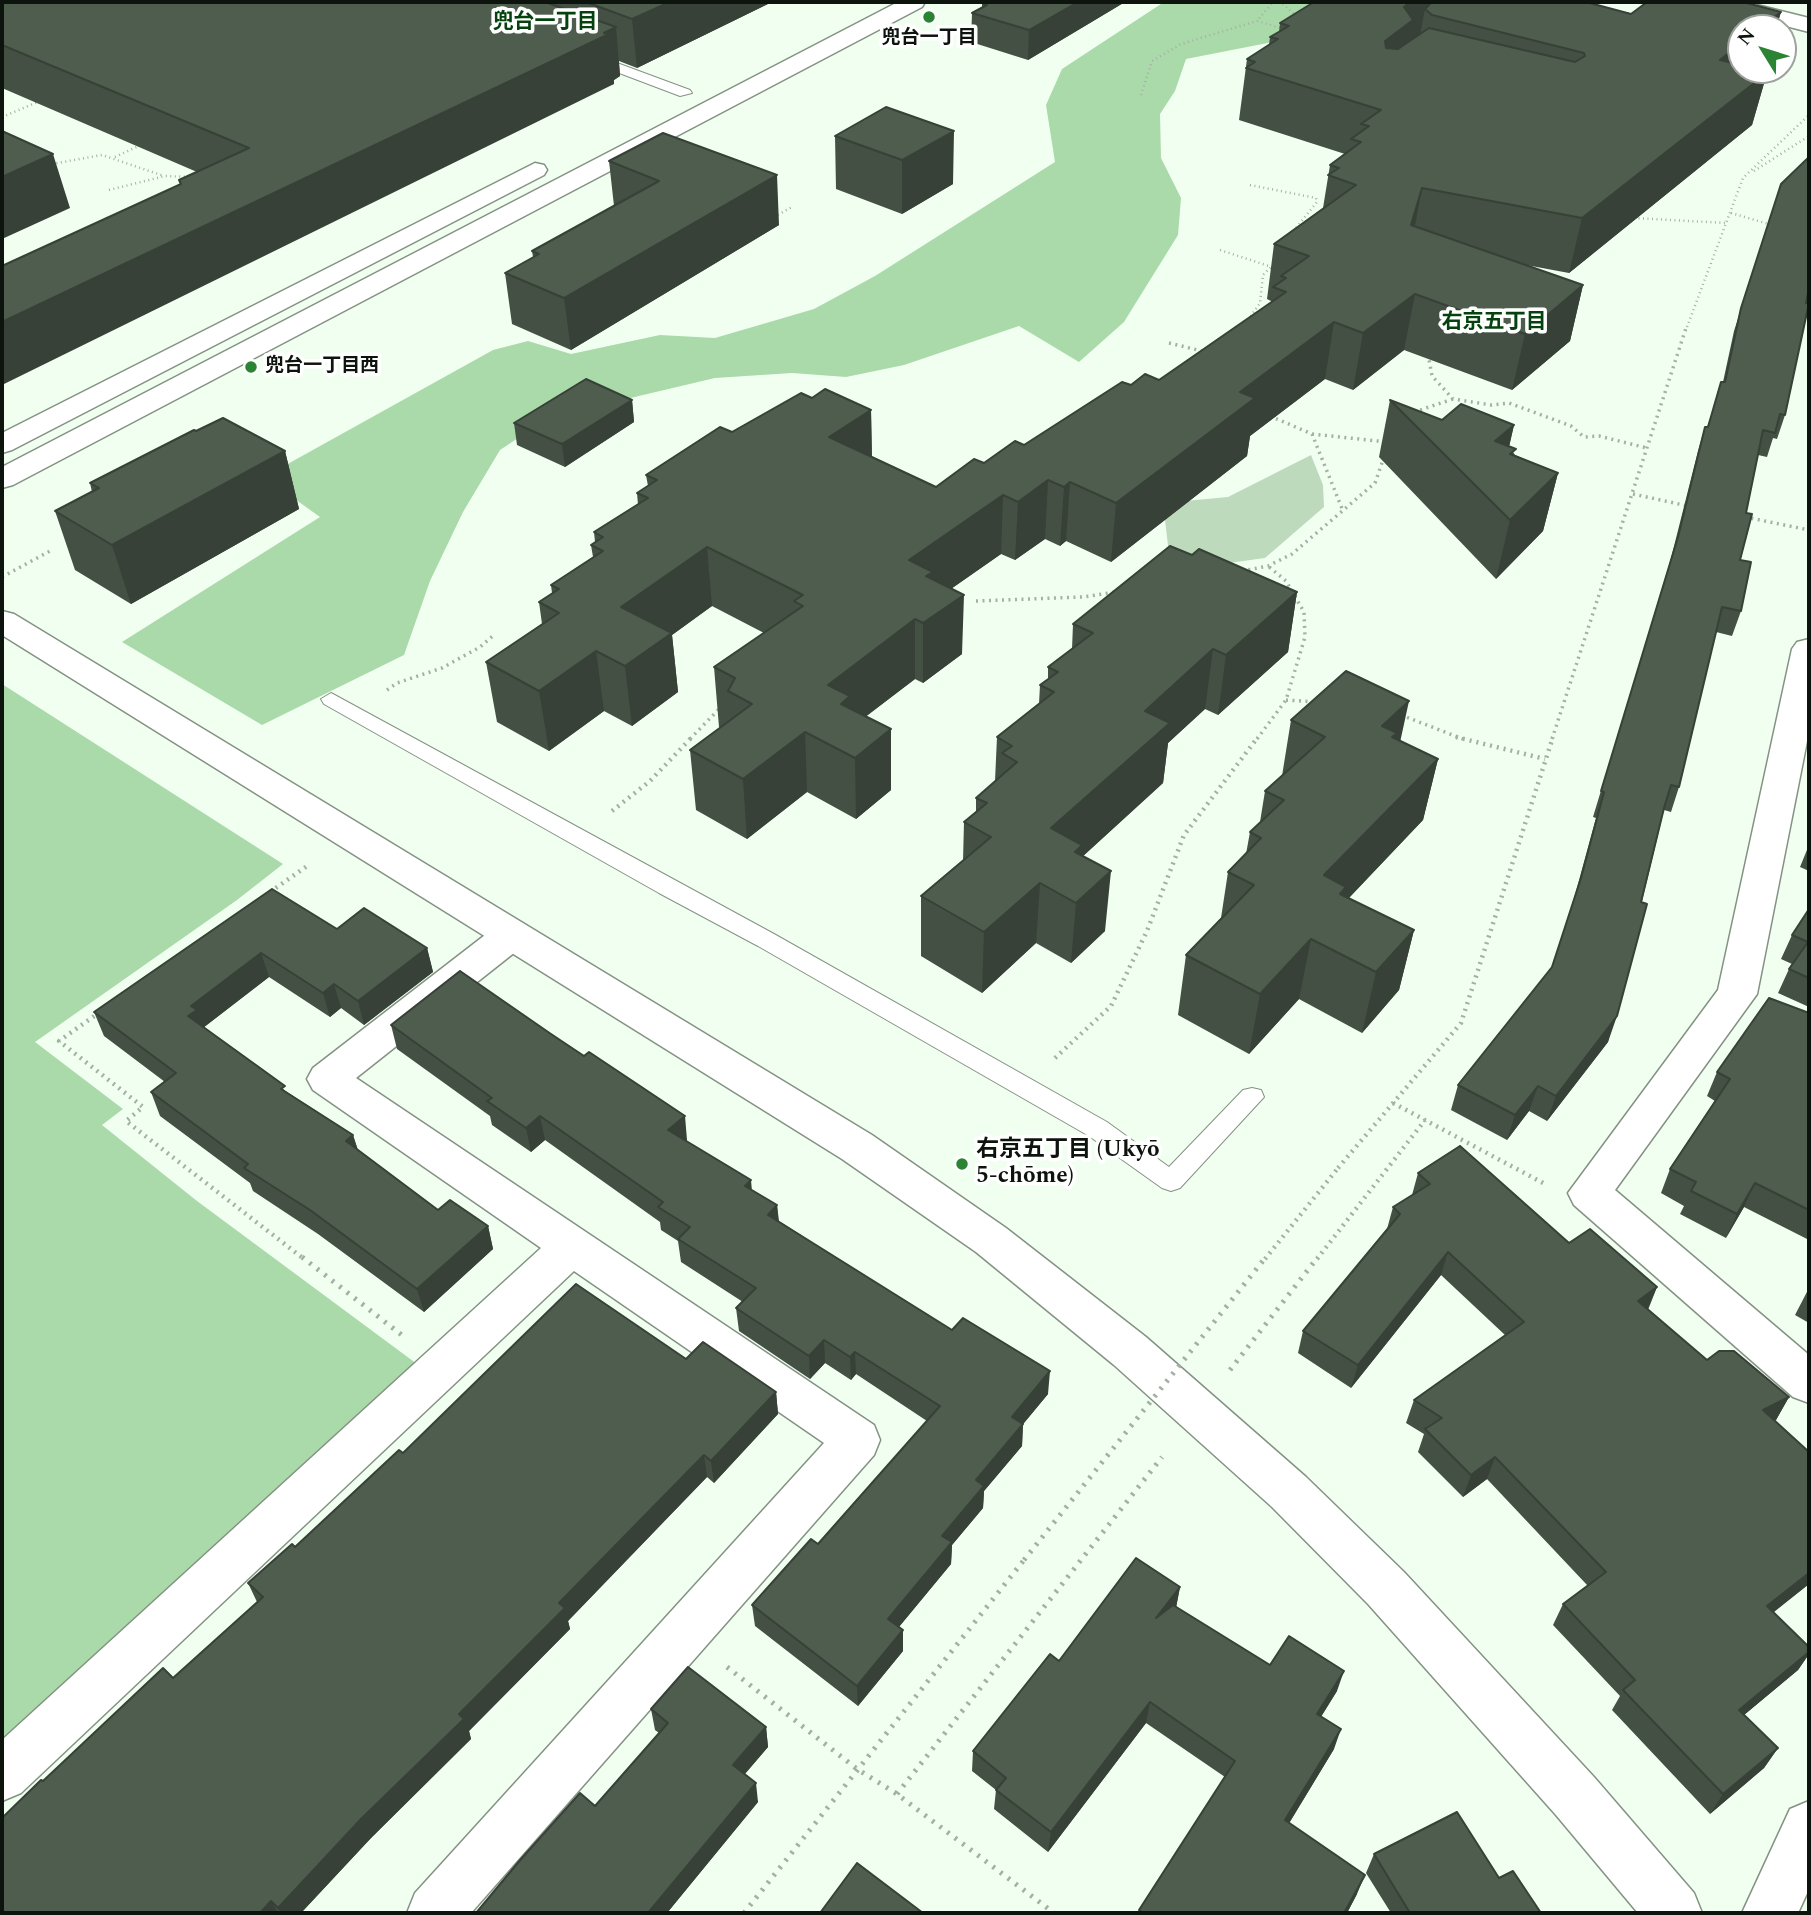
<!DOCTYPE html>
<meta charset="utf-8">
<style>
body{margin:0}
#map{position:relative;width:1811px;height:1915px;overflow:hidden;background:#f1fff1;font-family:Spectral,serif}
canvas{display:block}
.frame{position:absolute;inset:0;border:4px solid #0d130d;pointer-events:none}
.north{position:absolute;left:1727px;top:14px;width:70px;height:70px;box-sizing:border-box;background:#fff;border:2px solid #9ea19e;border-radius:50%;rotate:308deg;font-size:19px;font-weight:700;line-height:28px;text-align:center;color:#0d130d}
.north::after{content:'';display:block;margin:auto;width:24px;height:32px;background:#2b8433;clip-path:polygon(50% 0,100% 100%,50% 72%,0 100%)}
</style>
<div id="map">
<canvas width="1811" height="1915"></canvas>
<div class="frame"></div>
<div class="north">N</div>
</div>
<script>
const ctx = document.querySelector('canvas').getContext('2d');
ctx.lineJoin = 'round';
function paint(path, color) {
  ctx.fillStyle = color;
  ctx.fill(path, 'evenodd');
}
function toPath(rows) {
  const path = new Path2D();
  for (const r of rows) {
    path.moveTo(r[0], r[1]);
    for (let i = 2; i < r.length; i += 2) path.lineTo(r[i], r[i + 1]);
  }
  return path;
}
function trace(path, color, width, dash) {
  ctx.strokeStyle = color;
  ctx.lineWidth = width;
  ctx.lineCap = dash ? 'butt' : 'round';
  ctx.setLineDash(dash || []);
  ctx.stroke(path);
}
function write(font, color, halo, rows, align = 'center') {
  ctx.font = font + ' Spectral,"Noto Sans JP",serif';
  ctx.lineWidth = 7;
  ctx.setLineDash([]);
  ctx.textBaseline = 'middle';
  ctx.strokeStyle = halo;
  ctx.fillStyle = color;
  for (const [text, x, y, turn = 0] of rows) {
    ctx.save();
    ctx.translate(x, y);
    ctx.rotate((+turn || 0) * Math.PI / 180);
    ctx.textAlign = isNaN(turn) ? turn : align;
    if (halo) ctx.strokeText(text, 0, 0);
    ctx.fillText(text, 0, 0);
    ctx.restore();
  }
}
paint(toPath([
 [1311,455,1323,485,1324,507,1265,558,1171,571,1163,503,1228,497]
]), '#bddbbc');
paint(toPath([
 [1164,2,1324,2,1288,39,1186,59,1175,91,1160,114,1161,158,1181,198,1178,235,1124,322,1079,362,1019,326,904,365,846,377,792,373,715,378,550,417,500,450,463,512,430,581,404,655,262,725,122,642,320,517,278,487,284,466,493,350,528,341,571,354,660,335,715,338,814,309,875,276,1055,162,1046,105,1062,69],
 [2,684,283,864,237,900,35,1042,123,1109,102,1125,197,1201,417,1364,2,1741]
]), '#aadaaa');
const lane = toPath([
 [590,53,690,90,692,93,680,96,585,60,583,57,590,53],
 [331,693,774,934,1107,1122,1169,1167,1243,1090,1252,1088,1261,1090,1264,1097,1180,1188,1171,1191,1162,1188,1089,1136,758,946,659,893,324,704,321,699,331,693]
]);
const street = toPath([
 [1809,639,1809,731,1757,994,1615,1190,1809,1355,1809,1403,1793,1397,1574,1205,1568,1193,1718,990,1792,649,1797,642,1809,639],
 [511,921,524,925,530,935,524,945,356,1078,874,1425,880,1440,874,1455,471,1913,407,1913,415,1893,824,1443,574,1271,21,1793,2,1801,2,1740,541,1248,313,1090,307,1079,313,1068,498,925,511,921],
 [1809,1801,1809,1889,1798,1913,1742,1913,1790,1809,1809,1801]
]);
const secondary = toPath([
 [898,2,925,2,922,7,13,485,2,488,2,467,898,2],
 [1709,2,1745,2,1809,18,1809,32,1712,7,1709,2],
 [535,163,544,165,547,170,544,175,12,450,2,453,2,433,535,163],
 [2,611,14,614,872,1135,1006,1228,1146,1337,1306,1477,1404,1572,1594,1777,1694,1893,1702,1913,1638,1913,1556,1815,1368,1604,1272,1507,1114,1365,976,1252,842,1159,2,635,2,611]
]);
trace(lane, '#839282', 2);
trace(street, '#839282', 3);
trace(secondary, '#839282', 3);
trace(toPath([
 [1284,29,1257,21,1272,3,1280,2,1298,17],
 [1141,95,1152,61,1181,44,1257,21],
 [2,117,40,101],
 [115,157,143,144],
 [52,164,102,155,164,176],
 [1754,171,1809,136],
 [1250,185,1316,198,1317,202,1292,233],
 [109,190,165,176,191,177],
 [1731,213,1772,225],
 [774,217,792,207],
 [1634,218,1727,223],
 [1220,250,1275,268],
 [1248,320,1260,303,1263,275,1271,267],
 [1687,327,1743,178,1809,115]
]), '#a4b0a4', 2.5, [1, 3.5]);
trace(toPath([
 [1169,343,1206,352],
 [1428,354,1432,376,1453,399,1491,405,1509,403,1571,426,1584,437,1599,436,1647,448],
 [1414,412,1453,399],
 [1270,416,1312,434,1343,511],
 [1312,434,1387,442],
 [1633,494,1688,506],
 [1745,517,1809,530],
 [1242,571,1268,566,1292,554,1375,483,1384,457],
 [2,577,50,551],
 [976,601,1083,597,1116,592],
 [387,690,397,683,442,668,480,647,495,634],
 [1286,700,1317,702],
 [1401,715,1463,739],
 [690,739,722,706],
 [1257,739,1286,700,1305,637,1304,612,1286,581,1268,566],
 [1552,739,1687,325]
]), '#a4b0a4', 3.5, [2, 4.5]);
trace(toPath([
 [1456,737,1545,759],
 [612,811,650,781,692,737],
 [270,892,310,864],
 [100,1012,59,1041,143,1107,126,1121,304,1259],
 [1055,1058,1111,1006,1147,931,1184,835,1258,737],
 [1393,1103,1545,1184],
 [1338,1168,1461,1023,1553,737],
 [1317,1259,1425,1120]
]), '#a4b0a4', 4.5, [2, 5]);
trace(toPath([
 [302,1257,403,1336],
 [1230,1370,1318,1257],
 [727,1667,857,1769,897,1794,1054,1913],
 [897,1794,1162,1457],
 [744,1913,1024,1560]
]), '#a4b0a4', 5, [2.5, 7]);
paint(lane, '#fff');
paint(street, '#fff');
paint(secondary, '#fff');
trace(toPath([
 [1265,1259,1338,1168]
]), '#a4b0a4', 4.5, [2, 5]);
trace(toPath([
 [1024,1560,1266,1257]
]), '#a4b0a4', 5, [2.5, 7]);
paint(toPath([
 [2,2,772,2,637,68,619,61,620,76,614,80,614,84,180,184,179,180,197,172,2,88],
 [1125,2,1028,60,971,42,972,13,982,7,982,3],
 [1314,2,1586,2,1631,14,1781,12,1776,28,1741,28,1741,70,1767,73,1752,125,1569,273,1526,265,1583,285,1570,341,1512,390,1404,350,1353,390,1325,379,1250,436,1247,456,1111,562,1066,541,1060,546,1045,539,1015,560,1001,554,951,589,962,654,923,683,915,679,866,716,891,790,856,819,807,792,747,839,696,810,690,750,721,727,719,727,714,667,764,633,712,606,672,635,678,692,632,726,604,711,549,751,497,722,486,662,542,624,539,602,552,593,551,585,593,557,591,545,595,542,594,532,638,505,637,493,648,486,646,475,732,432,812,398,871,410,872,457,936,487,1024,445,1131,385,1159,380,1271,303,1271,301,1267,299,1274,244,1323,208,1330,165,1345,154,1239,120,1247,59,1269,45,1270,37,1279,32,1280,23],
 [886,107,953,184,902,214,836,189,835,136],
 [609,161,779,225,571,350,512,324,505,273,533,257,532,251,614,206],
 [1781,184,1806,303,1785,415,1777,439,1773,438,1767,457,1758,455,1746,513,1740,560,1741,611,1732,636,1716,632,1679,787,1671,812,1664,810,1608,1042,1547,1121,1529,1111,1507,1140,1451,1110,1458,1085,1552,967,1573,902,1596,818,1593,817,1670,562,1698,451,1705,427,1707,427,1723,382,1734,331],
 [632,400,634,422,565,467,517,445,514,423],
 [1390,400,1442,420,1514,425,1509,446,1515,455,1558,473,1543,531,1496,579,1379,457],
 [196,431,285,451,299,509,131,604,75,570,55,511,92,492,90,483],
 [1192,555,1297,592,1288,652,1218,715,1205,709,1168,743,1163,783,1083,856,1105,931,1071,963,1036,943,982,993,921,956,921,896,963,861,964,822,976,812,976,798,995,781,997,737,1039,704,1040,685,1048,679,1048,667,1072,649,1073,624],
 [1291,720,1401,741,1438,759,1423,820,1349,898,1414,930,1399,990,1362,1033,1299,999,1249,1054,1178,1015,1186,955,1221,918,1228,872,1246,854,1250,832,1260,822,1265,791,1282,776],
 [1809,845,1809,871,1800,867],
 [272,889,337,929,427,948,433,972,364,1025,341,1008,330,1017,269,977,204,1027,287,1092,353,1135,358,1150,438,1210,488,1226,493,1249,424,1312,318,1234,253,1191,250,1183,160,1116,151,1092,165,1082,104,1036,94,1012],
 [1809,909,1809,1007,1778,993,1789,969,1792,964,1781,959,1792,935],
 [1809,1013,1809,1240,1744,1207,1726,1238,1680,1214,1684,1206,1661,1193,1670,1169,1715,1101,1707,1096,1717,1072],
 [391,1025,687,1140,686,1141,752,1190,777,1205,779,1221,1048,1394,1023,1424,1022,1446,984,1491,983,1508,952,1545,951,1564,899,1627,903,1651,858,1706,755,1626,752,1605,818,1544,927,1421,856,1374,851,1380,825,1363,810,1379,739,1331,736,1308,743,1302,681,1262,678,1241,661,1230,660,1222,545,1140,531,1152,492,1125,490,1116,397,1049],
 [1418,1173,1569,1243,1657,1287,1648,1310,1707,1360,1789,1397,1776,1420,1775,1421,1809,1452,1809,1584,1773,1612,1809,1647,1809,1654,1798,1670,1744,1715,1778,1748,1764,1768,1710,1814,1612,1710,1620,1696,1553,1625,1563,1604,1588,1586,1487,1479,1463,1497,1418,1452,1424,1434,1406,1423,1414,1400,1505,1335,1441,1275,1351,1388,1298,1353,1303,1331,1387,1229,1393,1207,1412,1195],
 [1809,1288,1809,1323,1795,1315],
 [686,1359,776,1392,778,1414,714,1483,707,1477,568,1621,570,1629,469,1731,471,1739,371,1838,301,1913,2,1913,43,1781,173,1678,257,1602,248,1583,295,1547,403,1453],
 [1180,1587,1176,1607,1270,1665,1337,1691,1321,1717,1334,1749,1289,1823,1357,1894,1347,1913,1138,1913,1139,1910,1225,1777,1146,1723,1048,1852,994,1809,996,1790,972,1771,973,1751,1059,1661],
 [651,1709,766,1727,768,1747,745,1774,758,1802,667,1913,476,1913,595,1806,659,1733,655,1730],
 [1374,1854,1499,1878,1541,1913,1391,1913,1366,1873]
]), '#435043');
paint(toPath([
 [670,2,772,2,637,68,632,19],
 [1078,2,1125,2,1028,60,1029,30],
 [1410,2,1430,2,1428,12,1425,9,1420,35,1376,92,1385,41,1404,7],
 [1781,12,1776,28,1760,28],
 [616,27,620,76,614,80,614,84,2,385,2,322],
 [1741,43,1741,70,1720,60],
 [1767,73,1752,125,1569,273,1582,218],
 [954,131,953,184,902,214,902,160],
 [53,154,70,208,2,239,2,177],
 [777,175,779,225,571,350,564,298],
 [1422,188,1412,242,1411,225],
 [1583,285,1570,341,1512,390,1525,334],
 [1415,294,1404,350,1353,390,1363,333],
 [1334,322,1325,379,1250,436,1247,456,1111,562,1116,503,1240,392],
 [632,400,634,422,565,467,562,444],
 [871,410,872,468,829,437],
 [1514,425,1501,483,1495,441],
 [285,451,299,509,131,604,112,545],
 [1558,473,1543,531,1496,579,1510,520],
 [1048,480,1045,539,1015,560,1018,502],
 [1070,482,1066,541,1060,546,1064,487],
 [1003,495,1001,554,932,602,964,595,962,654,923,683,923,623,909,560],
 [707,547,712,606,672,635,678,692,632,726,625,666,621,607],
 [1297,592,1288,652,1218,715,1226,655],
 [915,619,915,679,851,728,828,685],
 [1213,649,1205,709,1168,743,1163,783,1081,858,1111,871,1105,931,1071,963,1076,903,1051,828,1145,711],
 [596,651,604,711,549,751,539,691],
 [1409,701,1396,761,1382,726],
 [891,729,891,790,856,819,855,758],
 [805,732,807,792,747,839,743,779],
 [1438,759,1423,820,1343,904,1324,875],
 [1040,883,1036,943,982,993,984,932],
 [1414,930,1399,990,1362,1033,1376,972],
 [1311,939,1299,999,1249,1054,1260,994],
 [427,948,433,972,364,1025,358,1001],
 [261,953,269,977,203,1028,188,1016,191,1006],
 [334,984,341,1008,330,1017,323,993],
 [1617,1016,1608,1042,1547,1121,1556,1096],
 [1538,1086,1529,1111,1507,1140,1515,1115],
 [540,1116,545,1140,531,1152,526,1128],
 [685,1116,687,1140,671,1154,668,1130],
 [353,1135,360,1158,346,1141],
 [751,1180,753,1203,745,1186],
 [1755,1183,1744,1207,1726,1238,1737,1214],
 [777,1205,779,1229,768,1215],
 [488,1226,493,1249,424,1312,417,1289],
 [1448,1252,1441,1275,1351,1388,1358,1365],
 [1657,1287,1647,1310,1638,1301],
 [824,1340,825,1363,810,1379,809,1356],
 [855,1352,856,1374,851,1380,850,1357],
 [1050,1371,1048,1394,1015,1434,1023,1424,1022,1446,984,1491,983,1508,952,1545,951,1564,888,1640,888,1619,942,1536,1012,1417],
 [776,1392,778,1414,714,1483,711,1461],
 [1789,1397,1776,1420,1751,1432,1763,1410],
 [704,1455,707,1477,568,1621,570,1629,469,1731,471,1739,371,1838,301,1913,281,1913,278,1908,459,1714,559,1603],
 [1495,1457,1487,1479,1463,1497,1471,1475],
 [1809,1573,1809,1584,1754,1628,1767,1606],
 [1180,1587,1176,1608,1156,1618],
 [903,1630,903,1651,858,1706,857,1686],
 [1809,1652,1809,1654,1798,1670,1726,1730,1739,1710],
 [1344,1671,1337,1691,1310,1734,1317,1714],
 [1150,1702,1146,1723,1048,1852,1051,1832],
 [766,1727,768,1747,736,1784,733,1765],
 [1341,1729,1334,1749,1279,1840,1285,1820],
 [1778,1748,1764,1768,1710,1814,1723,1794],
 [756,1783,758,1802,667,1913,648,1913],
 [1365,1875,1357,1894,1347,1913,1344,1913],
 [271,1901,278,1913,260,1913]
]), '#374137');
const building = toPath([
 [2,2,545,2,616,27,604,33,609,34,2,322,2,266,181,184,179,180,249,148,2,45,2,2],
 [586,2,670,2,632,19,586,2],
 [985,2,1078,2,1029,30,972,13,987,5,982,3,985,2],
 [1314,2,1410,2,1404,7,1413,20,1385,41,1386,48,1398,49,1429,28,1575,62,1585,56,1584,53,1432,15,1425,9,1432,2,1586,2,1631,14,1647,2,1743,2,1781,12,1760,28,1741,28,1741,43,1720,60,1741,65,1741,70,1758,70,1767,73,1582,218,1422,188,1411,225,1583,285,1525,334,1415,294,1363,333,1334,322,1240,392,1255,398,1116,503,1070,482,1064,487,1048,480,1018,502,1003,495,909,560,933,572,926,576,964,595,923,623,915,619,828,685,850,696,841,704,891,729,855,758,805,732,743,779,690,750,752,704,728,691,735,678,714,667,803,606,794,601,803,595,707,547,621,607,672,633,625,666,596,651,539,691,486,662,559,613,539,602,559,589,551,585,603,551,591,545,603,537,594,532,648,498,637,493,657,480,646,475,720,427,732,432,801,393,812,398,825,389,871,410,829,437,936,487,974,459,984,463,1015,441,1024,445,1122,382,1131,385,1145,374,1159,380,1286,292,1273,287,1286,278,1281,276,1309,256,1274,244,1356,185,1328,175,1339,168,1330,165,1361,142,1351,139,1369,126,1361,124,1381,110,1246,68,1255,62,1247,59,1278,39,1270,37,1289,26,1280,23,1314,2],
 [886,107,954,131,902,160,835,136,886,107],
 [2,131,53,154,2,177,2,131],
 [663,133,777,175,564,298,505,273,539,254,532,251,659,181,609,161,663,133],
 [1809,157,1809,288,1806,303,1809,303,1785,415,1780,414,1775,433,1763,430,1746,513,1752,514,1740,560,1751,562,1741,611,1722,607,1679,787,1671,785,1664,808,1641,902,1647,904,1617,1016,1556,1096,1538,1086,1515,1115,1458,1085,1552,967,1581,878,1604,792,1601,791,1678,537,1705,427,1708,427,1721,382,1725,382,1741,308,1781,184,1809,157],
 [586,379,632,400,562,444,514,423,586,379],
 [1390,400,1442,420,1461,404,1514,425,1495,441,1516,449,1510,454,1558,473,1510,520,1390,400],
 [223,418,285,451,112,545,55,511,99,488,90,483,194,430,196,431,223,418],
 [1170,546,1192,555,1199,549,1297,592,1226,655,1213,649,1145,711,1170,723,1051,828,1082,845,1075,852,1111,871,1076,903,1040,883,984,932,921,896,991,837,964,822,987,803,976,798,1017,762,1002,753,1012,746,997,737,1054,692,1040,685,1058,672,1048,667,1093,633,1073,624,1170,546],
 [1346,671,1409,701,1382,726,1397,733,1392,737,1438,759,1324,875,1346,887,1340,894,1414,930,1376,972,1311,939,1260,994,1186,955,1254,885,1228,872,1261,838,1250,832,1284,800,1265,791,1325,737,1291,720,1346,671],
 [272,889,337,929,364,908,427,948,358,1001,334,984,323,993,261,953,191,1006,197,1010,188,1016,285,1086,281,1089,353,1135,346,1141,438,1210,450,1200,488,1226,417,1289,310,1210,244,1168,248,1164,151,1092,176,1073,94,1012,272,889],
 [1809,909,1809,978,1789,969,1808,942,1792,935,1809,909],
 [460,971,551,1034,584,1056,589,1052,685,1116,668,1130,751,1180,745,1186,777,1205,768,1215,952,1330,963,1318,1050,1371,1012,1417,1023,1424,976,1480,984,1486,942,1536,952,1542,888,1619,903,1630,857,1686,752,1605,811,1539,818,1544,940,1406,855,1352,850,1357,824,1340,809,1356,736,1308,756,1288,678,1239,690,1227,658,1207,663,1202,540,1116,526,1128,487,1101,492,1098,391,1025,460,971],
 [1769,998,1809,1013,1809,1210,1755,1183,1737,1214,1691,1191,1696,1182,1670,1169,1730,1079,1717,1072,1769,998],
 [1460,1146,1569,1243,1590,1229,1657,1287,1638,1301,1707,1360,1719,1351,1734,1351,1789,1397,1763,1410,1809,1452,1809,1573,1767,1606,1809,1647,1809,1652,1739,1710,1778,1748,1723,1794,1623,1690,1635,1680,1563,1604,1606,1572,1495,1457,1471,1475,1425,1429,1442,1418,1414,1400,1524,1322,1448,1252,1358,1365,1303,1331,1400,1214,1393,1207,1430,1184,1418,1173,1460,1146],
 [576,1284,686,1359,703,1342,776,1392,711,1461,704,1455,559,1603,565,1608,459,1714,464,1719,362,1818,278,1908,271,1901,260,1913,2,1913,2,1818,41,1780,43,1781,163,1668,173,1678,263,1597,248,1583,292,1544,295,1547,399,1450,403,1453,576,1284],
 [1136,1558,1180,1587,1156,1618,1173,1605,1270,1665,1289,1636,1344,1671,1317,1714,1341,1729,1285,1820,1365,1875,1344,1913,1300,1913,1298,1912,1297,1913,1143,1913,1139,1910,1235,1761,1150,1702,1051,1832,996,1790,1006,1778,973,1751,1050,1654,1059,1661,1136,1558],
 [688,1667,766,1727,733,1765,756,1783,648,1913,476,1913,521,1859,580,1793,595,1806,668,1723,651,1709,688,1667],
 [1457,1812,1499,1878,1513,1871,1541,1913,1410,1913,1374,1854,1457,1812],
 [857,1863,923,1913,820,1913,857,1863]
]);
paint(building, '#4e5d4e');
trace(building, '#374137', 2);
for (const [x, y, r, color] of [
 [929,17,7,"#2b8433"],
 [251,367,7,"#2b8433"],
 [962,1164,7,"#2b8433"]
]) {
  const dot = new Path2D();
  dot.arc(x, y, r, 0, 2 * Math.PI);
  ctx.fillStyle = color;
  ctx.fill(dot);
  trace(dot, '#fff', 2.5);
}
write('bold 19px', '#0d130d', '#fff', [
 ["兜台一丁目",929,39],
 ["兜台一丁目西",265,367,"left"]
]);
write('bold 21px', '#05420e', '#fff', [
 ["兜台一丁目",545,24],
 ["右京五丁目",1494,324]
]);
write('bold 23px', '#0d130d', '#fff', [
 ["右京五丁目 (Ukyō",976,1151],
 ["5-chōme)",976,1177]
], 'left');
</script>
